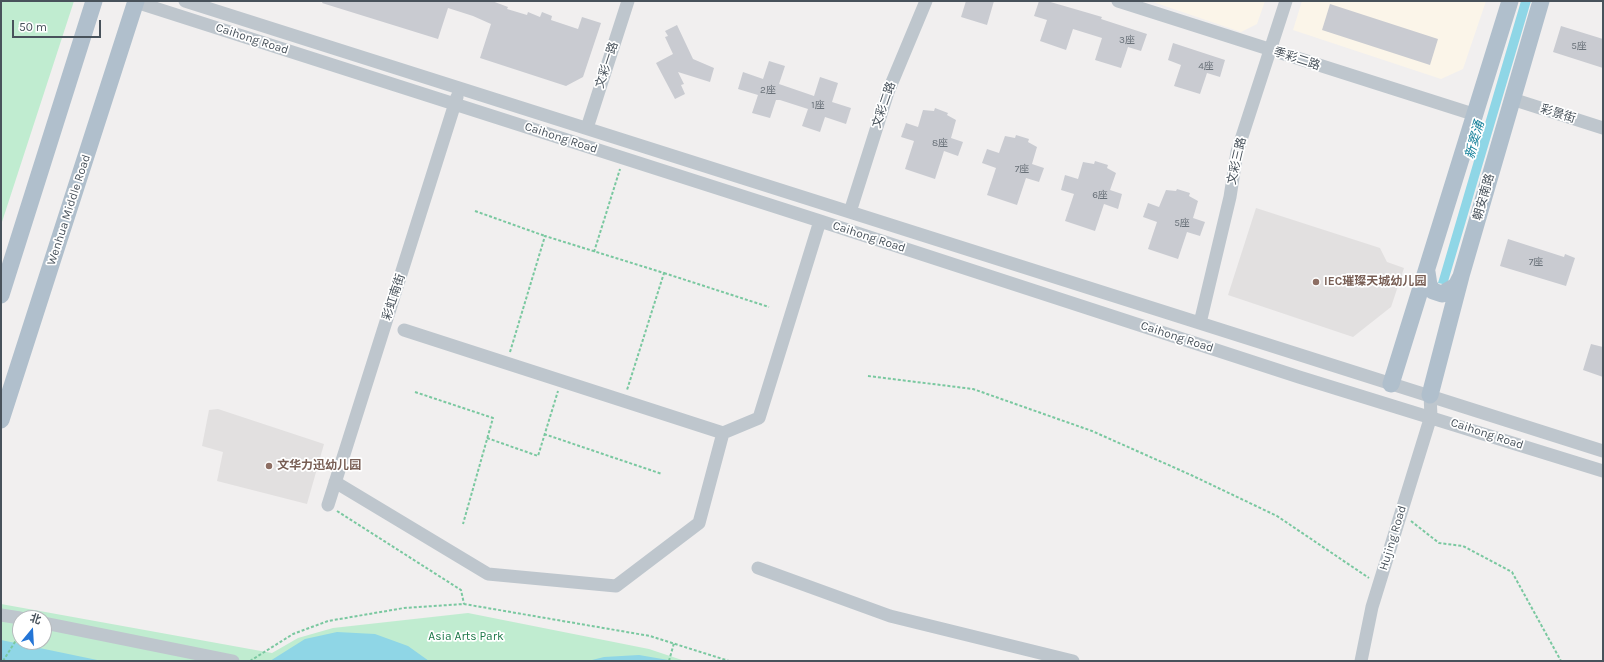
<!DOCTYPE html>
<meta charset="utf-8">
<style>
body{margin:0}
#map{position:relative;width:1604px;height:662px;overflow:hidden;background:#f1efef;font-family:Karla,"Noto Sans SC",sans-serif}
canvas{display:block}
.frame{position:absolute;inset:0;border:2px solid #48525b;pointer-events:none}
.north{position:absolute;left:12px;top:610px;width:40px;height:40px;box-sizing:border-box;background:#fff;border:1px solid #b6babd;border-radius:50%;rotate:18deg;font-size:11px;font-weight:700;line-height:16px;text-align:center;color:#48525b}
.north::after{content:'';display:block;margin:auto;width:14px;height:18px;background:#2475d6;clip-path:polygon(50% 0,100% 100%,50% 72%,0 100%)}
.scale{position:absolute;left:12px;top:20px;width:89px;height:18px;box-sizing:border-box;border:2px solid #48525b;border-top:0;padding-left:5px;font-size:12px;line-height:14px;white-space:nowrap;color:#48525b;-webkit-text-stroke:3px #fff;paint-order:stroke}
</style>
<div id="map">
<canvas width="1604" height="662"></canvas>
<div class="frame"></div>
<div class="north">北</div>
<div class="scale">50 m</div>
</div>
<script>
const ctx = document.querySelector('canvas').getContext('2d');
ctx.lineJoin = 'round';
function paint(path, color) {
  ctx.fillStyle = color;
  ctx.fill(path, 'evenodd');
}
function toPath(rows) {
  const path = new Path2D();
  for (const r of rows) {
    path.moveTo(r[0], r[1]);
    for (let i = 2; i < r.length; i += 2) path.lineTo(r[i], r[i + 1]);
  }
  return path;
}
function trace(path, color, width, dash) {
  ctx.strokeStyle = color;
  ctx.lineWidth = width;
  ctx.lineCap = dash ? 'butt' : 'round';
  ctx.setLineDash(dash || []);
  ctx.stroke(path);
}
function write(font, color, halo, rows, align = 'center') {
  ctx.font = font + ' Karla,"Noto Sans SC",sans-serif';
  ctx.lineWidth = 3.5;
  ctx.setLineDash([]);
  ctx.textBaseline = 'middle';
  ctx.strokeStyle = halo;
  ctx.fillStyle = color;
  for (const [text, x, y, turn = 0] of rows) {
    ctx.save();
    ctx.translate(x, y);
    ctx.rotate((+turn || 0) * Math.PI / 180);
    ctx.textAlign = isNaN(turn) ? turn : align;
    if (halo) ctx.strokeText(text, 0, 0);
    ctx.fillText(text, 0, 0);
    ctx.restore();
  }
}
paint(toPath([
 [1150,1,1265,1,1257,24,1241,32],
 [1302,1,1486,1,1463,69,1441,79,1293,30]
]), '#fbf5e9');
paint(toPath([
 [1256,208,1380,248,1387,262,1404,268,1391,307,1353,337,1228,295],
 [218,409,324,444,307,504,217,481,223,452,202,446,209,410]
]), '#e2e0e0');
paint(toPath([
 [1,1,74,1,1,225],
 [1,604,272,653,298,638,333,628,468,613,649,649,685,661,1,661],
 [20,618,44,618,44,642,20,642]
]), '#c0ecd0');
paint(toPath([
 [1521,1,1531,1,1447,285,1438,283],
 [337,632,375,634,408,646,429,661,270,661,305,639],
 [1,640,102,661,1,661],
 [639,655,674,661,588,661,604,657]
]), '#8fd6e6');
paint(toPath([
 [323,1,492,1,508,7,507,9,527,15,528,12,540,17,542,12,552,16,551,20,578,29,582,17,601,23,583,77,566,86,480,58,491,24,473,16,448,8,438,39,322,3],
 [966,1,994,1,987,25,961,17],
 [1039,1,1047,1,1085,12,1102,17,1101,19,1147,34,1141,51,1128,47,1121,68,1095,60,1102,38,1073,29,1066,50,1040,41,1047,20,1034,16],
 [1330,4,1438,39,1430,65,1322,30],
 [677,25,693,59,714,68,710,82,678,72,684,84,681,85,685,94,675,99,656,63,673,54,665,37,668,36,665,31],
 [1561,26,1603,39,1603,68,1553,52],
 [1173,43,1225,60,1220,77,1207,73,1200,94,1174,86,1181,65,1168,60],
 [769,61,785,66,779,84,814,96,820,77,838,83,832,102,851,108,846,124,825,117,820,132,802,126,808,109,780,100,776,100,770,118,752,113,758,95,738,89,743,72,763,79],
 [935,108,948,113,947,115,956,120,951,138,963,142,958,156,944,151,935,179,905,169,914,141,901,137,906,123,918,127,923,110,934,111],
 [1016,135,1029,139,1028,142,1037,147,1032,164,1044,168,1039,182,1026,178,1017,205,987,195,996,168,982,163,987,149,999,153,1005,136,1015,138],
 [1095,161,1108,165,1107,168,1116,173,1110,190,1122,194,1118,209,1104,204,1095,231,1065,221,1074,194,1061,190,1065,175,1078,179,1083,162,1094,164],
 [1177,189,1190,193,1189,196,1198,201,1193,218,1205,222,1200,236,1187,232,1178,259,1148,249,1157,222,1143,217,1148,203,1159,207,1166,190,1176,191],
 [1508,239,1564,257,1565,254,1575,258,1566,286,1500,266],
 [1591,344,1603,347,1603,377,1583,370]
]), '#c9cbd1');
trace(toPath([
 [475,211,545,236],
 [594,252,620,169],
 [664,273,769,307],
 [510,352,545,236,664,273,627,390],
 [868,376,973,389,1092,431,1191,475,1277,516,1369,578],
 [415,392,493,418,463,524],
 [544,434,662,474],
 [487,438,538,456,558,391],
 [337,511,461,590,464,604],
 [1411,521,1439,543,1463,546,1512,572,1561,661],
 [3,661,20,634],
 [250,661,293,634,328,621,404,608,464,604,650,636,729,661],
 [669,661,674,643]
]), '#7ac8a0', 2, [3, 2]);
trace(toPath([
 [185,1,1603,451],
 [1118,1,1476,115],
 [136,2,820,221,1299,377,1603,471],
 [1512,99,1603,128],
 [587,128,628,1],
 [850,212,888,92,926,1],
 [1200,323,1230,197,1237,152,1286,1],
 [404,330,723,433],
 [335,482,488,574,616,586,699,523,723,433,759,418,820,221],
 [328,505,457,97],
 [758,568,890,616,1073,661],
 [1,615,20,618],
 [44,623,233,661],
 [1361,661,1372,607,1431,416,1430,395]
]), '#bec6cd', 13);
trace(toPath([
 [1427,272,1429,285,1433,291,1442,294,1456,286,1460,278],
 [1,295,94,1],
 [1391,384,1510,1],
 [1430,395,1461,276,1541,1],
 [1,420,136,1]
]), '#b0bfcc', 17);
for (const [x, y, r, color] of [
 [1316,282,4,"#8d6e63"],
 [269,466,4,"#8d6e63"]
]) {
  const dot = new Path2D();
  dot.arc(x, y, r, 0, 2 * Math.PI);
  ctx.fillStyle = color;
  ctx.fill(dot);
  trace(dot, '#fff', 1.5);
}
write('10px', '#687078', null, [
 ["3座",1127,40],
 ["5座",1579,46],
 ["4座",1206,66],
 ["2座",768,90],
 ["1座",818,105],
 ["8座",940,143],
 ["7座",1022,169],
 ["6座",1100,195],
 ["5座",1182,223],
 ["7座",1536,262]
]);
write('12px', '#48525b', '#fff', [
 ["Caihong Road",252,39,18],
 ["季彩二路",1297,59,18],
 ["文彩一路",607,65,-72],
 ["文彩二路",884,105,-71],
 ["彩景街",1558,114,17],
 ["Caihong Road",561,138,18],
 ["文彩三路",1237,161,-77],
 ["朝安南路",1484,197,-74],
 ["Wenhua Middle Road",69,210,-72],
 ["Caihong Road",869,237,18],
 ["彩虹南街",394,297,-72],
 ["Caihong Road",1177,337,18],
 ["Caihong Road",1487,434,18],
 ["Hujing Road",1393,538,-73]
]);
write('bold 12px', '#785e54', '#fff', [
 ["IEC璀璨天城幼儿园",1324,282],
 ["文华力迅幼儿园",277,466]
], 'left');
write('12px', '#1d7849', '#fff', [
 ["Asia Arts Park",466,637]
]);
write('italic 13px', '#15809a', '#fff', [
 ["新窦涌",1475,140,-74]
]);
</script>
